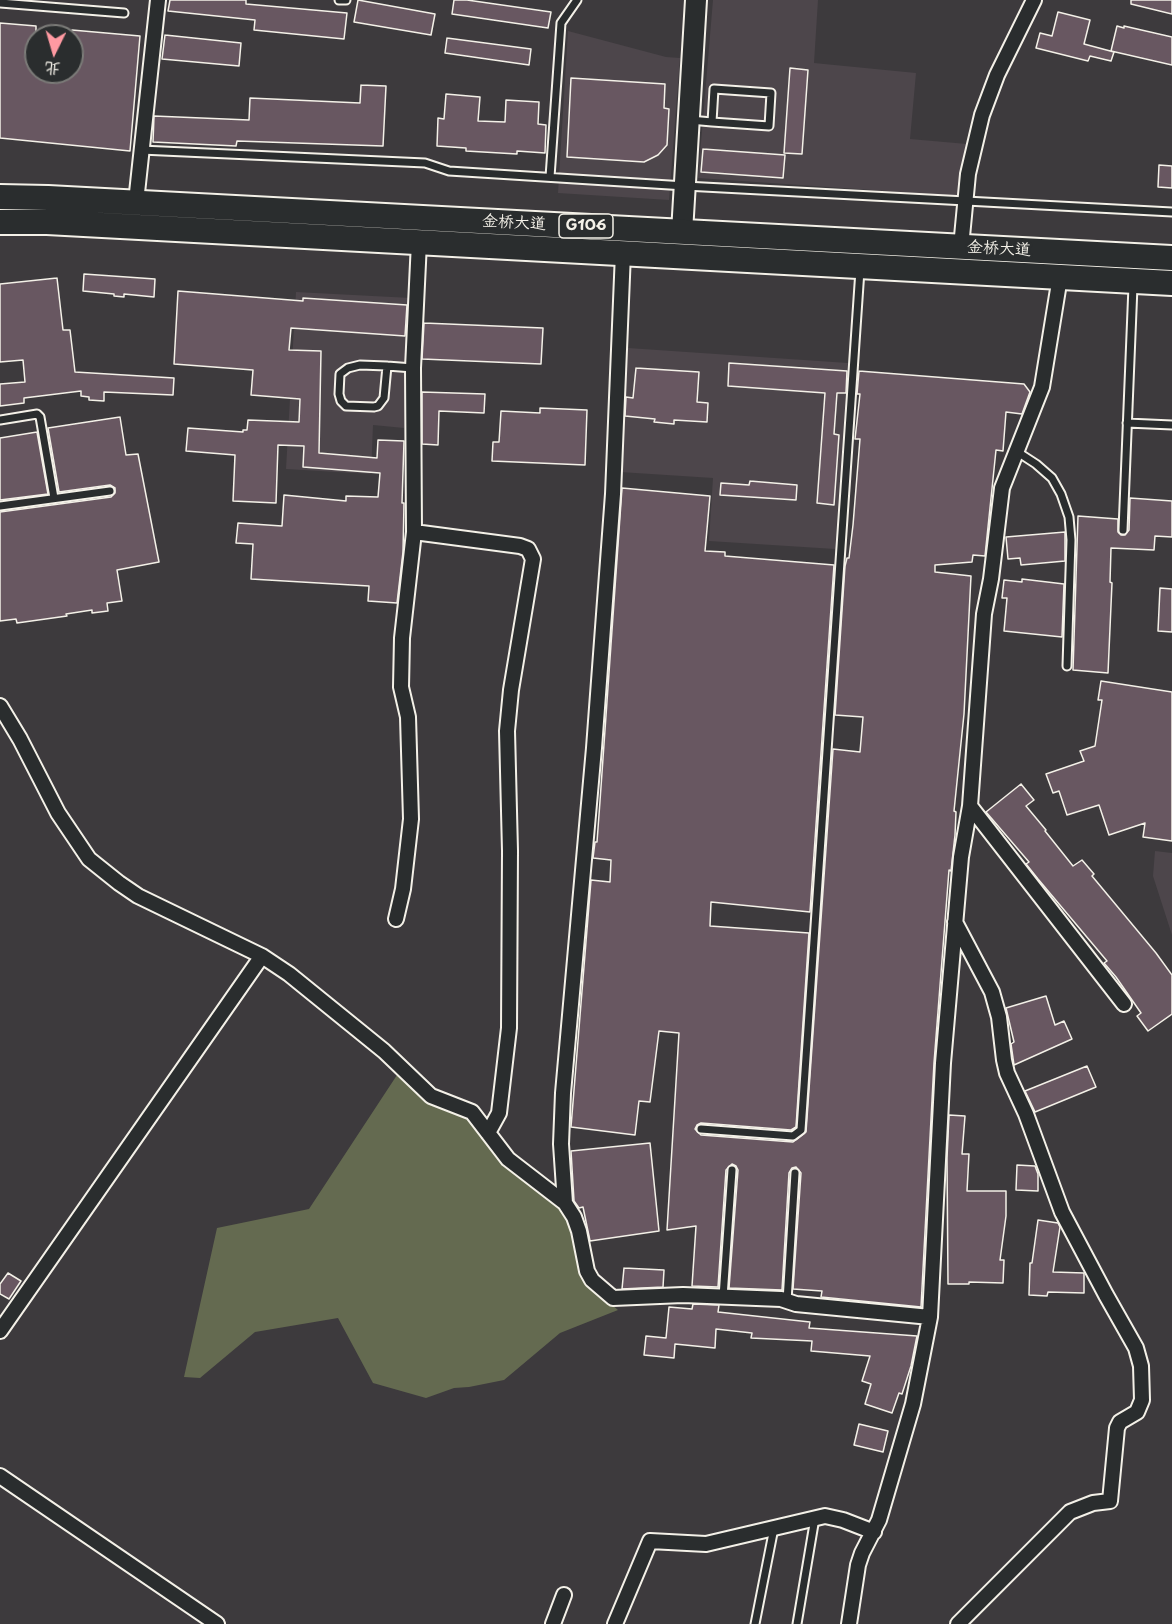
<!DOCTYPE html>
<meta charset="utf-8">
<style>
body{margin:0}
#map{position:relative;width:1172px;height:1624px;overflow:hidden;background:#3d3a3d;font-family:"Playpen Sans","LXGW WenKai TC",sans-serif}
canvas{display:block}
.north{position:absolute;left:24px;top:24px;width:60px;height:60px;box-sizing:border-box;background:#2a2d2e;border:2px solid #7b7b78;border-radius:50%;rotate:185deg;font-size:16px;font-weight:700;line-height:24px;text-align:center;color:#f4f1e8}
.north::after{content:'';display:block;margin:auto;width:21px;height:27px;background:#ff9aa2;clip-path:polygon(50% 0,100% 100%,50% 72%,0 100%)}
</style>
<div id="map">
<canvas width="1172" height="1624"></canvas>
<div class="north">北</div>
</div>
<script>
const ctx = document.querySelector('canvas').getContext('2d');
ctx.lineJoin = 'round';
function paint(path, color) {
  ctx.fillStyle = color;
  ctx.fill(path, 'evenodd');
}
function toPath(rows) {
  const path = new Path2D();
  for (const r of rows) {
    path.moveTo(r[0], r[1]);
    for (let i = 2; i < r.length; i += 2) path.lineTo(r[i], r[i + 1]);
  }
  return path;
}
function trace(path, color, width, dash) {
  ctx.strokeStyle = color;
  ctx.lineWidth = width;
  ctx.lineCap = dash ? 'butt' : 'round';
  ctx.setLineDash(dash || []);
  ctx.stroke(path);
}
function write(font, color, halo, rows, align = 'center') {
  ctx.font = font + ' "Playpen Sans","LXGW WenKai TC",sans-serif';
  ctx.lineWidth = 5;
  ctx.setLineDash([]);
  ctx.textBaseline = 'middle';
  ctx.strokeStyle = halo;
  ctx.fillStyle = color;
  for (const [text, x, y, turn = 0] of rows) {
    ctx.save();
    ctx.translate(x, y);
    ctx.rotate((+turn || 0) * Math.PI / 180);
    ctx.textAlign = isNaN(turn) ? turn : align;
    if (halo) ctx.strokeText(text, 0, 0);
    ctx.fillText(text, 0, 0);
    ctx.restore();
  }
}
paint(toPath([
 [713,0,818,0,814,63,916,73,910,139,967,144,959,196,698,178],
 [568,31,666,57,680,58,669,200,558,193],
 [296,292,411,298,404,428,373,425,371,474,286,469],
 [628,348,848,363,835,549,709,541,713,478,620,472],
 [1155,851,1172,853,1172,935,1153,876]
]), '#4d464b');
paint(toPath([
 [399,1072,466,1113,560,1205,573,1222,585,1282,618,1310,560,1333,504,1380,469,1387,454,1388,426,1398,373,1383,338,1318,255,1332,200,1378,184,1377,217,1228,309,1209]
]), '#646a50');
const building = toPath([
 [170,0,246,0,246,4,347,13,344,39,254,30,255,20,168,11,170,0],
 [358,0,435,14,431,35,354,22,358,0],
 [454,0,467,0,551,12,548,28,452,14,454,0],
 [1131,0,1172,0,1172,14,1131,4,1131,0],
 [1058,12,1090,20,1084,44,1114,52,1111,61,1090,56,1088,61,1036,48,1040,33,1052,36,1058,12],
 [0,23,36,26,36,72,72,74,72,30,140,36,130,151,0,138,0,23],
 [1117,26,1124,28,1124,26,1172,37,1172,65,1111,51,1117,26],
 [165,35,241,43,239,66,162,59,165,35],
 [447,38,531,49,529,65,445,53,447,38],
 [790,68,808,70,802,154,784,153,790,68],
 [571,78,665,84,664,108,669,109,667,145,658,155,644,162,567,157,571,78],
 [361,85,386,86,383,146,237,141,236,146,153,142,154,116,249,120,250,98,360,103,361,85],
 [446,94,480,97,478,121,505,122,506,100,539,102,538,124,546,125,545,153,517,151,517,154,466,151,466,148,437,146,438,118,444,119,446,94],
 [703,149,785,155,783,178,701,172,703,149],
 [1159,165,1172,166,1172,188,1158,187,1159,165],
 [84,274,155,279,154,297,124,294,124,297,114,296,114,294,83,291,84,274],
 [57,278,63,330,70,330,75,372,174,378,173,395,104,392,104,401,89,400,89,397,81,396,81,391,24,398,24,403,0,406,0,384,25,382,23,360,0,362,0,284,57,278],
 [178,291,303,301,303,298,407,305,405,336,291,328,289,350,321,351,319,453,377,458,378,440,404,441,402,503,404,503,403,552,397,603,368,601,369,586,251,579,253,544,236,543,238,523,282,526,284,495,346,501,346,496,378,497,380,473,303,467,304,446,278,445,276,503,233,501,235,455,186,451,188,428,243,432,243,430,247,430,248,420,299,422,300,399,251,395,253,370,174,364,178,291],
 [424,323,543,328,541,364,422,359,424,323],
 [729,363,847,371,846,393,837,393,834,434,839,435,834,505,817,503,825,393,728,386,729,363],
 [636,368,699,372,697,402,708,403,707,422,674,420,674,424,654,422,655,419,625,416,626,397,633,398,636,368],
 [859,371,1024,384,1030,392,1022,414,1006,412,1003,451,996,450,985,556,973,555,972,562,935,565,935,572,971,576,964,714,954,811,956,812,955,835,951,871,949,870,934,1063,921,1307,821,1297,822,1291,793,1289,801,1173,796,1167,792,1168,789,1173,782,1290,729,1288,738,1170,736,1166,732,1164,726,1170,718,1287,692,1286,696,1226,667,1230,679,1033,659,1031,650,1102,639,1101,635,1135,571,1127,591,880,610,882,611,860,593,858,595,842,597,842,600,801,622,488,710,496,705,551,725,552,725,556,834,565,810,912,711,902,710,926,809,933,796,1127,791,1130,701,1123,697,1125,695,1129,701,1135,793,1142,806,1132,833,749,860,752,863,717,835,715,845,566,847,558,849,558,853,525,860,439,855,439,860,394,857,394,859,371],
 [422,392,485,394,484,413,439,411,438,445,422,444,422,392],
 [540,408,587,410,585,465,492,461,493,442,499,442,501,411,540,413,540,408],
 [120,417,126,455,138,454,159,562,117,570,122,601,107,603,108,611,92,613,92,610,66,614,67,616,17,623,16,619,0,621,0,512,111,497,115,493,115,488,110,485,59,492,48,428,120,417],
 [37,432,48,494,0,500,0,438,37,432],
 [750,481,797,485,796,500,720,495,721,483,749,485,750,481],
 [1130,498,1172,501,1172,537,1155,536,1154,550,1111,548,1110,582,1112,583,1108,673,1073,670,1078,516,1118,519,1118,532,1121,535,1125,535,1129,530,1130,498],
 [1065,532,1065,561,1021,565,1020,558,1008,559,1006,537,1065,532],
 [1022,579,1064,584,1062,637,1004,631,1007,598,1002,598,1004,580,1022,582,1022,579],
 [1160,588,1172,589,1172,632,1158,631,1160,588],
 [1101,681,1172,692,1172,841,1143,837,1145,823,1109,835,1099,805,1067,815,1059,791,1053,793,1046,774,1084,761,1080,751,1095,746,1102,700,1098,700,1101,681],
 [1021,784,1034,800,1026,806,1046,830,1045,831,1073,866,1082,860,1094,874,1092,876,1156,953,1172,975,1172,1014,1148,1031,1137,1016,1141,1013,1116,977,1104,963,1107,961,1038,879,1026,864,1029,862,986,812,1021,784],
 [1046,996,1055,1025,1064,1021,1072,1039,1014,1065,1011,1044,1014,1042,1006,1008,1046,996],
 [1087,1066,1096,1087,1035,1112,1025,1091,1087,1066],
 [949,1115,965,1116,962,1154,969,1154,967,1191,1006,1191,1006,1216,1000,1260,1004,1260,1003,1283,969,1282,969,1284,948,1284,947,1158,949,1115],
 [650,1143,659,1231,590,1241,583,1207,579,1208,574,1201,571,1151,650,1143],
 [1017,1165,1035,1166,1038,1174,1038,1191,1016,1190,1017,1165],
 [1038,1220,1058,1223,1060,1227,1053,1272,1084,1273,1084,1293,1048,1292,1047,1296,1029,1295,1030,1263,1032,1263,1038,1220],
 [624,1268,664,1270,663,1287,622,1289,624,1268],
 [8,1273,21,1281,9,1299,0,1294,0,1284,8,1273],
 [693,1304,719,1305,718,1312,810,1322,809,1328,917,1336,911,1366,902,1394,899,1393,892,1413,865,1404,871,1384,862,1381,870,1356,811,1351,812,1341,751,1338,752,1333,716,1329,715,1348,675,1344,674,1358,644,1355,646,1336,666,1338,669,1307,692,1309,693,1304],
 [859,1424,888,1431,883,1452,854,1445,859,1424]
]);
paint(building, '#685761');
trace(building, '#f4f1e8', 1.5);
const lane = toPath([
 [339,0,346,0],
 [0,3,124,13],
 [714,89,771,93,769,126,712,122,714,89],
 [690,120,712,122],
 [141,150,425,163,449,171,685,186,1172,212],
 [550,177,561,23,577,0],
 [387,366,384,398,378,406,374,407,346,406,341,401,339,394,340,374,348,368,360,365,387,366,413,368],
 [0,420,37,414,40,417,54,498],
 [1127,423,1172,425],
 [1016,451,1036,464,1052,478,1061,494,1069,517,1071,540,1067,666],
 [0,506,110,491],
 [1123,530,1133,286],
 [701,1129,793,1136,801,1130,860,270],
 [723,1297,732,1170],
 [787,1301,795,1173],
 [755,1624,774,1528],
 [797,1624,815,1518]
]);
const street = toPath([
 [136,202,158,0],
 [961,247,968,174,982,115,997,75,1034,0],
 [414,532,520,546,528,549,533,559,511,690,507,731,510,851,509,1028,499,1113,488,1133],
 [0,706,20,739,58,813,89,859,119,883,138,896,262,956,289,974,384,1051,431,1096,472,1112,508,1159,565,1203,574,1217,579,1231,587,1271,592,1280,613,1298,683,1295,781,1299,796,1304,930,1317],
 [970,806,1124,1004],
 [396,919,403,889,411,819,408,717,401,687,402,638,414,532,413,368,419,242],
 [955,922,992,992,999,1017,1004,1060,1007,1073,1026,1114,1062,1212,1106,1295,1136,1348,1141,1366,1142,1400,1137,1412,1120,1422,1117,1428,1110,1501,1093,1503,1070,1512,958,1624],
 [565,1203,561,1144,563,1093,594,748,613,494,623,253],
 [0,1331,262,956],
 [0,1476,217,1624],
 [553,1624,564,1595],
 [615,1624,650,1541,706,1544,825,1516,843,1520,874,1532],
 [849,1624,858,1565,862,1553,879,1520,913,1404,930,1317,943,1063,961,857,970,806,984,614,991,579,1002,488,1042,387,1060,277]
]);
const secondary = toPath([
 [682,232,696,0]
]);
const highway = toPath([
 [0,197,48,198,1172,258],
 [0,222,47,222,1172,283]
]);
trace(lane, '#f4f1e8', 11);
trace(street, '#f4f1e8', 18);
trace(secondary, '#f4f1e8', 24);
trace(highway, '#f4f1e8', 28);
trace(lane, '#2a2d2e', 7);
trace(street, '#2a2d2e', 14);
trace(secondary, '#2a2d2e', 20);
trace(highway, '#2a2d2e', 24);
for (const [x, y, w] of [
 [586,226,54]
]) {
  const box = new Path2D();
  box.roundRect(x - w / 2, y - 12, w, 24, 4.5);
  ctx.fillStyle = '#2a2d2e';
  ctx.fill(box);
  trace(box, '#f4f1e8', 1.5);
}
write('bold 15px', '#f4f1e8', null, [
 ["G106",586,226]
]);
write('16px', '#f4f1e8', '#2a2d2e', [
 ["金桥大道",514,223,3],
 ["金桥大道",999,249,3]
]);
</script>
